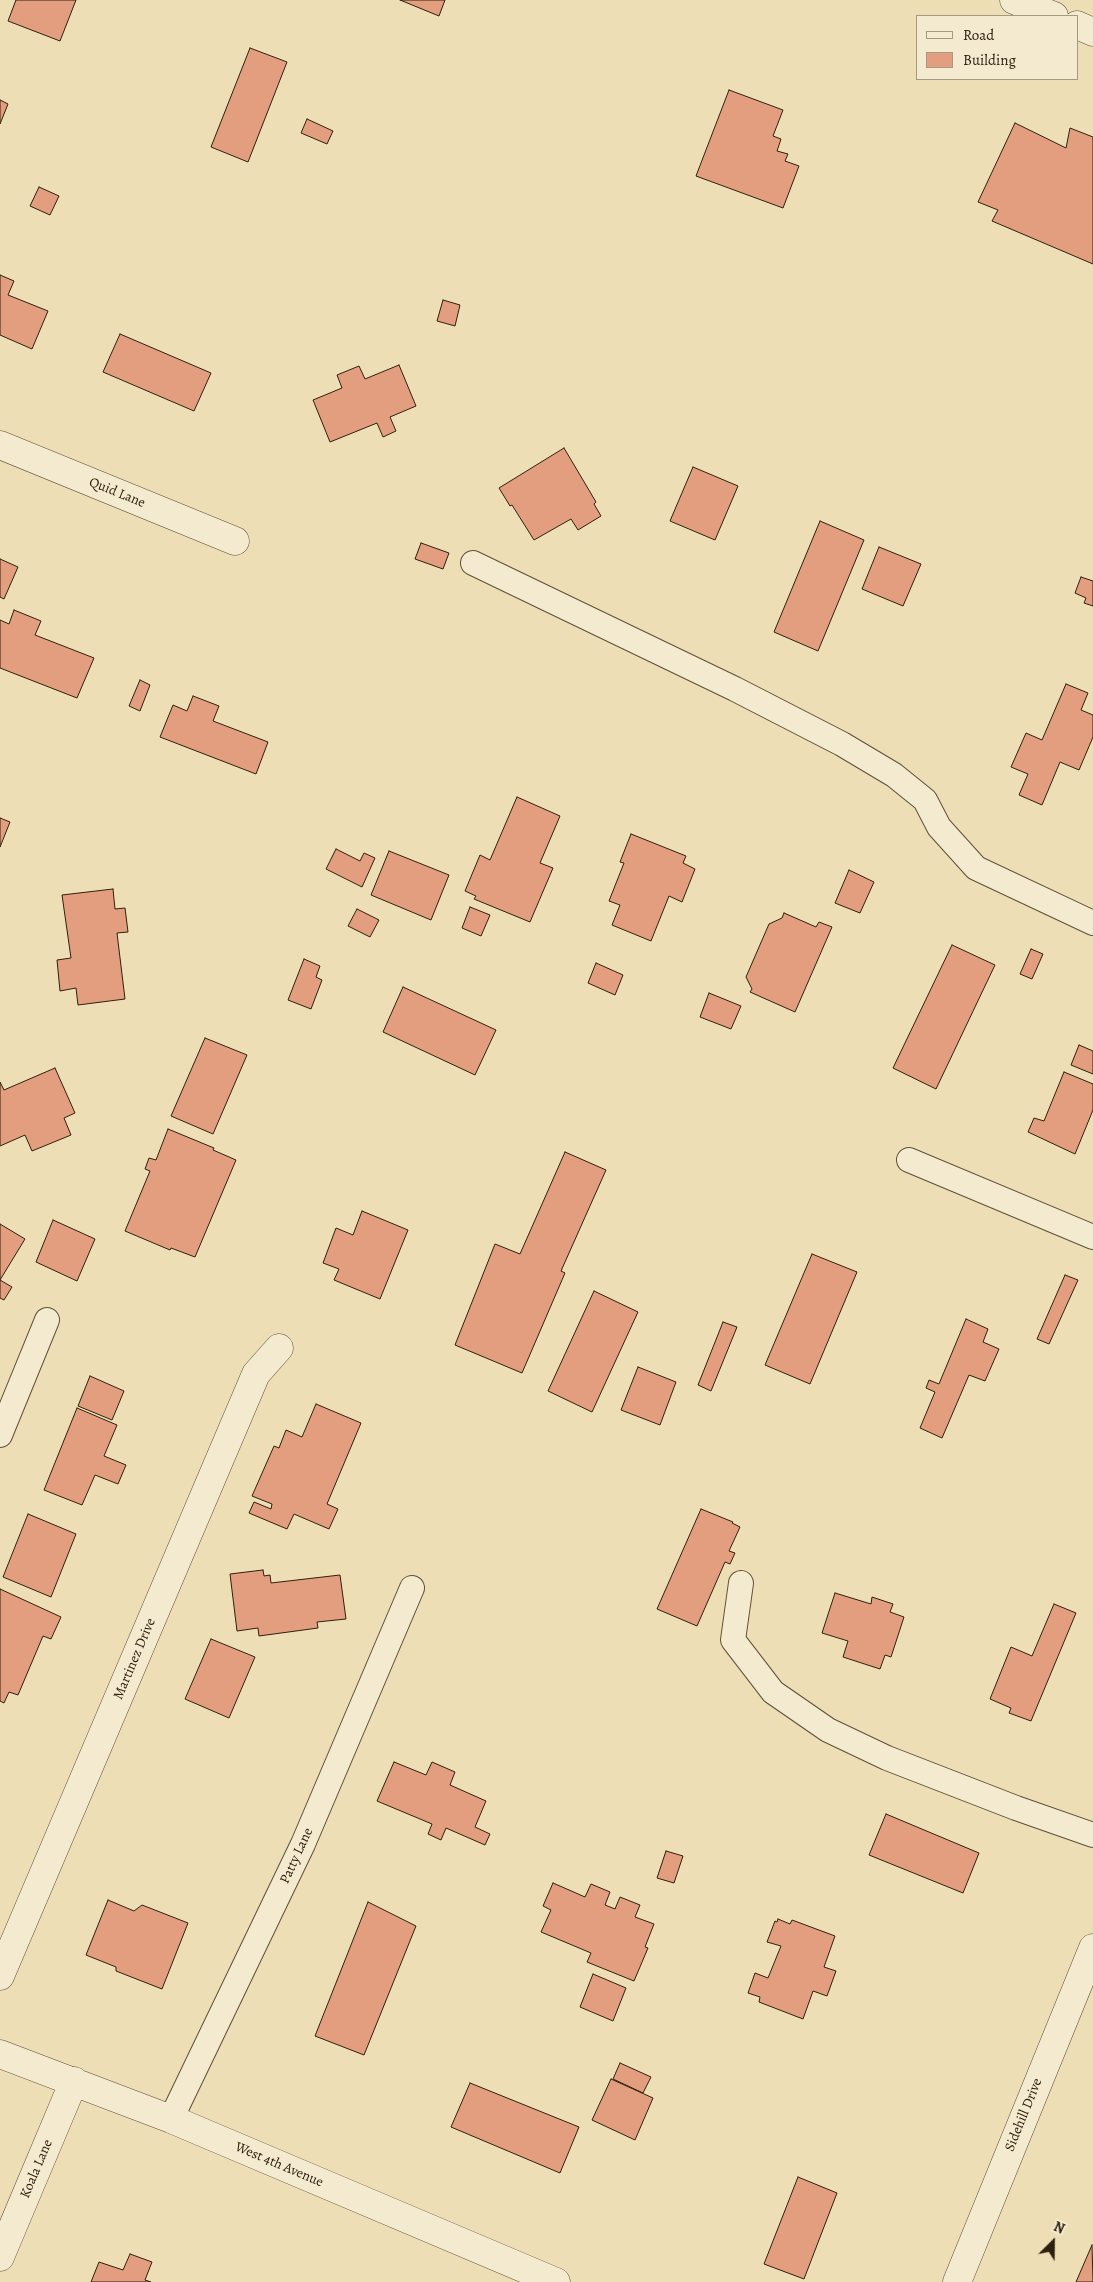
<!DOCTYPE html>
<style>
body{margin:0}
#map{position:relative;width:1093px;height:2282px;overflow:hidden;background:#eedeb5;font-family:Alegreya,serif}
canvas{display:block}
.legend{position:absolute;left:916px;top:15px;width:162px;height:65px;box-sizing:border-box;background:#f4eacf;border:1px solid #a49982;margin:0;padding:6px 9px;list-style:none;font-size:15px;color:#2d200e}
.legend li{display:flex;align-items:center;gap:10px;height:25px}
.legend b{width:25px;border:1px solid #a49982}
.north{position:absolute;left:1028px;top:2217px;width:50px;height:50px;-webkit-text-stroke:4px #f4eacf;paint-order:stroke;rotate:23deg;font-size:14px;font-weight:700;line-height:20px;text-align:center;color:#2d200e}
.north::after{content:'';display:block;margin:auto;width:18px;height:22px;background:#2d200e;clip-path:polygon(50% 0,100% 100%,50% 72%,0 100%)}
</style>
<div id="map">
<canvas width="1093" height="2282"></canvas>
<ul class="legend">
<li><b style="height:6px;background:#f4eacf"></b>Road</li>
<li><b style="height:14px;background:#e39e7f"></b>Building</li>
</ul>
<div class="north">N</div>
</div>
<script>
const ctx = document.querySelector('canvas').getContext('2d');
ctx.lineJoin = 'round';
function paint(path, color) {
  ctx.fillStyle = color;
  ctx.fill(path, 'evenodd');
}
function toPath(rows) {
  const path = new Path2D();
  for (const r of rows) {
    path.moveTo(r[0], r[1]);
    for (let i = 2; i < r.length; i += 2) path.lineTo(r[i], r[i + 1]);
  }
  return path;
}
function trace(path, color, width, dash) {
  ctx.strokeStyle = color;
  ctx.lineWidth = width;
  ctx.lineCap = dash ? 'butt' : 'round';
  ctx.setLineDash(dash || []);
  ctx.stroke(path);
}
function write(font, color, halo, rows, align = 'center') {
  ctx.font = font + ' Alegreya,serif';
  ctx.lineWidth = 4;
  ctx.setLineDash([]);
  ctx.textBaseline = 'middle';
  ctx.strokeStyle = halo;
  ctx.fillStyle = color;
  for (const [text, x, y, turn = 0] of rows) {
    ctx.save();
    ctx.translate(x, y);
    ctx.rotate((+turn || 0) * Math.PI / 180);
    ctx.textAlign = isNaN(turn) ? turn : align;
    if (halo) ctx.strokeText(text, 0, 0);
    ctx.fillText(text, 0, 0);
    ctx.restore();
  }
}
const building = toPath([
 [16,0,76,0,60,41,8,21,16,0],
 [400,0,445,0,439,16,400,0],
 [250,48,287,62,248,162,211,147,250,48],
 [729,90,783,110,773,136,781,139,777,151,788,154,785,161,799,166,783,208,696,176,729,90],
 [0,100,8,104,0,124,0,100],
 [307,119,333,131,327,144,301,133,307,119],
 [1015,123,1066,148,1070,128,1093,137,1093,264,992,221,998,210,978,202,1015,123],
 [39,187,59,196,50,215,30,206,39,187],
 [0,275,14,281,8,295,48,311,32,349,0,335,0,275],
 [443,300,460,305,455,326,437,321,443,300],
 [120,334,211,373,194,411,103,372,120,334],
 [399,365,416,406,390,417,396,431,383,437,377,423,330,442,313,400,342,388,337,375,359,366,365,379,399,365],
 [564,448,596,502,594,504,601,516,578,530,571,519,534,540,512,505,510,506,499,488,564,448],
 [693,467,738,486,715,540,670,521,693,467],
 [820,521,864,540,818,651,774,632,820,521],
 [421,543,449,553,443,569,415,559,421,543],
 [879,547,921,564,903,606,862,589,879,547],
 [0,559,18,567,4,599,0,597,0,559],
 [1081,577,1093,581,1093,606,1084,603,1086,598,1075,593,1081,577],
 [14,610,41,621,35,635,94,658,77,698,0,668,0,620,9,624,14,610],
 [140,680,150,685,140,711,129,706,140,680],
 [1066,684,1088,693,1081,710,1093,715,1093,737,1079,770,1060,762,1042,805,1019,795,1028,774,1011,767,1026,733,1042,740,1066,684],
 [193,696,219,706,213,721,268,742,256,774,160,737,173,705,187,711,193,696],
 [517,797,560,816,540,863,553,868,530,922,474,899,476,896,465,891,480,855,490,860,517,797],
 [0,818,10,822,0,847,0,818],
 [631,834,686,856,683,863,695,869,682,902,669,896,651,941,612,925,620,905,609,901,624,863,620,862,631,834],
 [336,849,360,861,364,853,375,858,362,887,326,869,336,849],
 [389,851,449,875,431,920,371,895,389,851],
 [849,870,874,882,860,913,835,903,849,870],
 [113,889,115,909,125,908,128,932,117,933,125,999,78,1005,76,988,60,991,57,960,71,958,62,895,113,889],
 [470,907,490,915,481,936,462,928,470,907],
 [357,909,379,920,370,937,348,926,357,909],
 [784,913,816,927,819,922,832,927,795,1012,750,992,752,989,746,977,769,924,782,918,784,913],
 [952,945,995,965,936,1089,893,1068,952,945],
 [1031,949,1043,954,1032,979,1020,974,1031,949],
 [304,959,320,966,316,977,322,980,311,1009,288,1000,304,959],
 [596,963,623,975,615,995,588,983,596,963],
 [403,987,496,1030,475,1075,383,1032,403,987],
 [709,993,741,1006,731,1029,700,1017,709,993],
 [205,1038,247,1055,213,1134,171,1116,205,1038],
 [1079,1045,1093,1051,1093,1074,1071,1065,1079,1045],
 [55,1068,75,1113,64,1118,71,1135,32,1151,25,1135,0,1146,0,1082,4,1090,55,1068],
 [1064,1072,1093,1084,1093,1110,1075,1154,1028,1132,1034,1118,1044,1121,1064,1072],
 [168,1129,214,1148,213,1150,236,1160,195,1257,171,1248,170,1250,125,1231,150,1171,145,1169,149,1158,156,1160,168,1129],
 [565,1152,606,1170,561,1271,565,1273,522,1373,455,1345,495,1244,520,1254,565,1152],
 [362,1211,408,1230,380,1299,334,1280,339,1269,323,1263,336,1228,353,1235,362,1211],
 [53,1220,95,1239,77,1281,36,1262,53,1220],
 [0,1224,25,1239,0,1280,12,1287,4,1300,0,1298,0,1224],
 [812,1254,857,1272,810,1384,765,1365,812,1254],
 [1065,1275,1078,1280,1049,1344,1037,1339,1065,1275],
 [594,1291,638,1312,592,1412,548,1391,594,1291],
 [966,1319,988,1329,983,1342,999,1349,985,1381,969,1375,942,1438,920,1428,935,1392,926,1388,929,1380,939,1384,966,1319],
 [723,1322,737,1327,711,1391,698,1385,723,1322],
 [638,1367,676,1382,660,1425,621,1410,638,1367],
 [90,1376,124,1391,112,1420,78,1406,90,1376],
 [316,1404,361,1423,327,1504,338,1509,329,1529,294,1514,287,1529,249,1513,254,1502,271,1509,272,1504,252,1496,274,1446,279,1448,286,1430,302,1437,316,1404],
 [77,1408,117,1425,104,1456,126,1465,118,1484,95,1475,82,1505,44,1490,77,1408],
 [701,1509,733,1522,732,1523,740,1527,729,1551,735,1553,730,1564,725,1562,697,1626,657,1609,701,1509],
 [28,1514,76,1534,51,1597,3,1577,28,1514],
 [263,1570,264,1576,270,1575,271,1583,340,1575,346,1619,317,1622,318,1628,259,1636,258,1628,237,1631,230,1574,263,1570],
 [0,1589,61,1617,51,1639,43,1636,18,1695,9,1692,4,1703,0,1701,0,1589],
 [835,1593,871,1604,872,1597,893,1604,890,1612,904,1617,891,1657,885,1655,880,1669,843,1657,848,1641,822,1633,835,1593],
 [1054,1604,1076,1613,1031,1721,1009,1713,1011,1708,990,1699,1011,1647,1032,1656,1054,1604],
 [211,1639,255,1657,229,1718,185,1699,211,1639],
 [394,1762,426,1775,432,1762,455,1772,450,1785,486,1801,475,1827,490,1834,485,1845,446,1828,441,1840,428,1834,432,1824,377,1801,394,1762],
 [886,1814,979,1853,963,1893,869,1855,886,1814],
 [666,1851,683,1856,674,1883,657,1878,666,1851],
 [553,1883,585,1897,591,1884,610,1892,605,1905,615,1909,620,1897,640,1905,635,1917,654,1924,645,1947,648,1948,634,1981,587,1962,591,1953,541,1932,551,1910,543,1906,553,1883],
 [108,1900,134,1911,142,1905,188,1923,162,1989,116,1971,116,1967,86,1955,108,1900],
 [368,1902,416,1926,364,2055,315,2036,368,1902],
 [778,1919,790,1924,792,1920,835,1936,824,1967,836,1971,827,1996,813,1991,803,2019,759,2002,760,1997,748,1993,755,1973,768,1978,781,1946,767,1942,775,1921,777,1922,778,1919],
 [593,1974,626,1988,613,2021,580,2007,593,1974],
 [620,2063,651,2077,643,2093,613,2079,620,2063],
 [611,2079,653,2098,635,2140,592,2120,611,2079],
 [470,2083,579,2127,560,2173,451,2127,470,2083],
 [798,2177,837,2193,804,2279,764,2264,798,2177],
 [1092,2245,1093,2282,1076,2282,1092,2245],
 [130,2254,152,2262,145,2280,151,2282,91,2282,99,2262,123,2270,130,2254]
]);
paint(building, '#e39e7f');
trace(building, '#2d200e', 1);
const service = toPath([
 [473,563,735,689,842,744,894,775,925,800,939,827,976,868,1093,923],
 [909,1160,1093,1237],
 [0,1435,47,1320],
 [741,1583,733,1640,773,1692,828,1730,887,1758,1016,1808,1093,1835],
 [171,2119,303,1844,412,1588]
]);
const minor = toPath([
 [1014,0,1054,16],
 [1077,25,1093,32],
 [0,445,235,541],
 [0,1976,256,1374,279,1348],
 [0,2054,171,2119,556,2282],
 [0,2257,74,2081]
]);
const tertiary = toPath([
 [957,2282,1093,1948]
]);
trace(service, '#5d5038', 26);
trace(minor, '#5d5038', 29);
trace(tertiary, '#5d5038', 29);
trace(service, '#f4eacf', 24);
trace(minor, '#f4eacf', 28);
trace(tertiary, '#f4eacf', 28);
write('14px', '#2d200e', '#f4eacf', [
 ["Quid Lane",117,493,22],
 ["Martinez Drive",135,1659,-67],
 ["Patty Lane",297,1856,-65],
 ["Sidehill Drive",1024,2115,-68],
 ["West 4th Avenue",279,2165,23],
 ["Koala Lane",37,2169,-67]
]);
</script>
